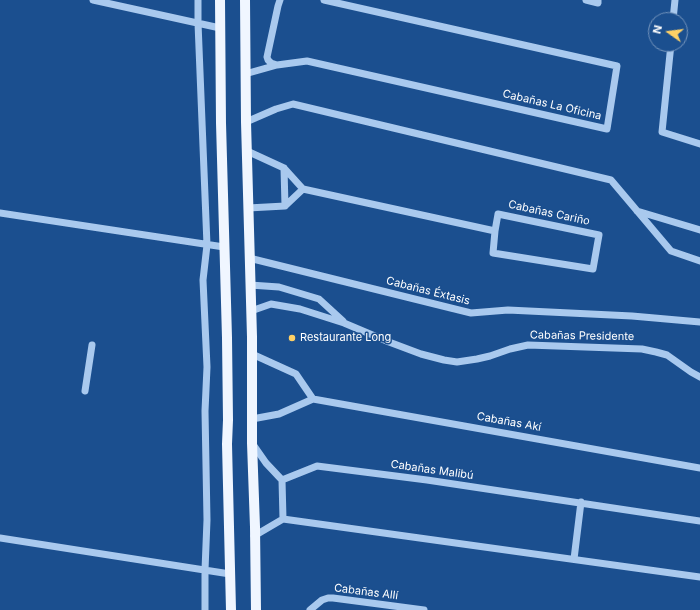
<!DOCTYPE html>
<meta charset="utf-8">
<style>
body{margin:0}
#map{position:relative;width:700px;height:610px;overflow:hidden;background:#1b4f8f;font-family:Inter,sans-serif}
canvas{display:block}
.north{position:absolute;left:648px;top:12px;width:40px;height:40px;box-sizing:border-box;background:#1b4f8f;border:1px solid #7695bc;border-radius:50%;rotate:284deg;font-size:11px;font-weight:700;line-height:16px;text-align:center;color:#fff}
.north::after{content:'';display:block;margin:auto;width:14px;height:18px;background:#ffd166;clip-path:polygon(50% 0,100% 100%,50% 72%,0 100%)}
</style>
<div id="map">
<canvas width="700" height="610"></canvas>
<div class="north">N</div>
</div>
<script>
const ctx = document.querySelector('canvas').getContext('2d');
ctx.lineJoin = 'round';
function toPath(rows) {
  const path = new Path2D();
  for (const r of rows) {
    path.moveTo(r[0], r[1]);
    for (let i = 2; i < r.length; i += 2) path.lineTo(r[i], r[i + 1]);
  }
  return path;
}
function trace(path, color, width, dash) {
  ctx.strokeStyle = color;
  ctx.lineWidth = width;
  ctx.lineCap = dash ? 'butt' : 'round';
  ctx.setLineDash(dash || []);
  ctx.stroke(path);
}
function write(font, color, halo, rows, align = 'center') {
  ctx.font = font + ' Inter,sans-serif';
  ctx.lineWidth = 3;
  ctx.setLineDash([]);
  ctx.textBaseline = 'middle';
  ctx.strokeStyle = halo;
  ctx.fillStyle = color;
  for (const [text, x, y, turn = 0] of rows) {
    ctx.save();
    ctx.translate(x, y);
    ctx.rotate((+turn || 0) * Math.PI / 180);
    ctx.textAlign = isNaN(turn) ? turn : align;
    if (halo) ctx.strokeText(text, 0, 0);
    ctx.fillText(text, 0, 0);
    ctx.restore();
  }
}
trace(toPath([
 [93,0,220,28],
 [198,0,198,23,207,245,203,280,207,367,205,411,207,520,205,570,205,610],
 [586,0,598,3,598,0],
 [673,20,675,0],
 [671,44,662,132,700,144],
 [277,65,271,63,268,60,267,57,278,6,280,0],
 [245,74,277,65,307,61,607,129,617,66,324,0],
 [246,122,276,109,293,104,611,180,671,251,700,261],
 [247,151,284,168,303,189,495,231],
 [284,168,285,206],
 [248,208,285,206,303,189],
 [637,211,700,230],
 [0,213,224,247],
 [498,214,599,235,593,269,493,253,495,231,498,214],
 [249,258,471,313,508,310,632,316,700,322],
 [250,285,279,287,319,299,343,321],
 [251,311,271,304,300,309,344,323,389,342,421,354,444,360,457,362,477,359,490,356,510,349,528,345,642,349,656,352,667,355,691,372,700,377],
 [252,354,296,374,313,399],
 [85,391,92,345],
 [252,419,279,414,313,399,700,468],
 [252,443,266,463,282,480,283,519,254,536],
 [282,480,317,466,427,480,700,521],
 [283,519,700,577],
 [0,538,230,574],
 [574,559,581,502],
 [310,610,322,600,328,598,333,598,424,610]
]), '#a9c9ee', 7);
trace(toPath([
 [220,0,221,123,227,338,228,420,227,444,231,610],
 [245,0,246,122,252,337,252,443,255,527,256,610]
]), '#f0f6ff', 10);
for (const [x, y, r, color] of [
 [292,338,4,"#ffd166"]
]) {
  const dot = new Path2D();
  dot.arc(x, y, r, 0, 2 * Math.PI);
  ctx.fillStyle = color;
  ctx.fill(dot);
  trace(dot, '#1b4f8f', 1.5);
}
write('11px', '#fff', '#1b4f8f', [
 ["Cabañas La Oficina",552,105,13],
 ["Cabañas Cariño",549,213,12],
 ["Cabañas Éxtasis",428,291,14],
 ["Cabañas Presidente",582,336,1],
 ["Cabañas Akí",509,422,10],
 ["Cabañas Malibú",432,470,8],
 ["Cabañas Allí",366,592,7]
]);
write('11px', '#fff', '#1b4f8f', [
 ["Restaurante Long",300,338]
], 'left');
</script>
